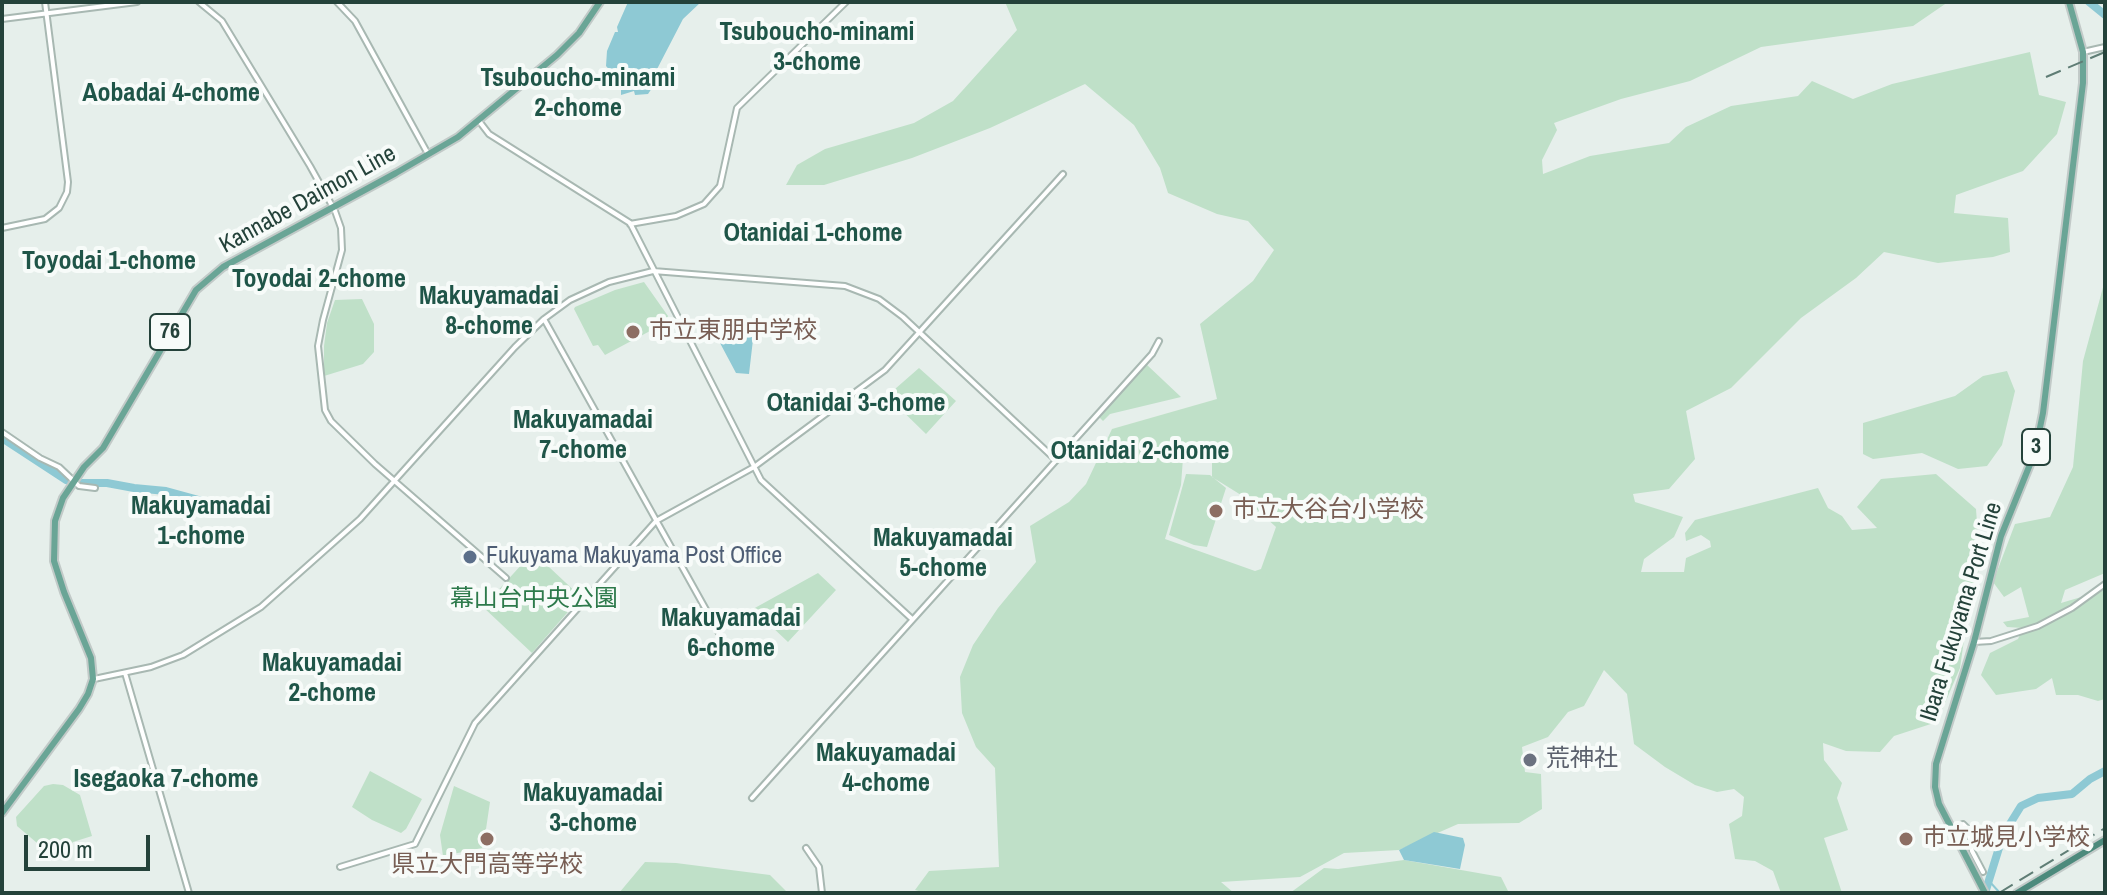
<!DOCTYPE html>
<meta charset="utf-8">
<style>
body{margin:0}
#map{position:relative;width:2107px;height:895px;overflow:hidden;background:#e6efeb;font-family:"Archivo Narrow",sans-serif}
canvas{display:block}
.frame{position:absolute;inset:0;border:4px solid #24423a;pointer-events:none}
.scale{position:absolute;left:24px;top:835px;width:126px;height:36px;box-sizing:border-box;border:4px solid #24423a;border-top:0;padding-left:10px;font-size:24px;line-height:28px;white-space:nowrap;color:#24423a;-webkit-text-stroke:6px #f7fbf9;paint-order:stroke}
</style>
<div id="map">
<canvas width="2107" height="895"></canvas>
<div class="frame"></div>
<div class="scale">200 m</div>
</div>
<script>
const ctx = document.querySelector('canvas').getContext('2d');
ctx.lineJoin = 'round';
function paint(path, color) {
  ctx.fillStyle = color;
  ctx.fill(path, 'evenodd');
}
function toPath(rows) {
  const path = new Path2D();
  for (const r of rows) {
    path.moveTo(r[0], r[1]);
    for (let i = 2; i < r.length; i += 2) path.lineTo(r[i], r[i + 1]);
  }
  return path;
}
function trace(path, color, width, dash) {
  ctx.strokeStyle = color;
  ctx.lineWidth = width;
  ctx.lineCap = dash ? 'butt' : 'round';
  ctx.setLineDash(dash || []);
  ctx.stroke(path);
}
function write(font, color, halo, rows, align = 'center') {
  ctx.font = font + ' "Archivo Narrow","Noto Sans JP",sans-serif';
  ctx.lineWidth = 8;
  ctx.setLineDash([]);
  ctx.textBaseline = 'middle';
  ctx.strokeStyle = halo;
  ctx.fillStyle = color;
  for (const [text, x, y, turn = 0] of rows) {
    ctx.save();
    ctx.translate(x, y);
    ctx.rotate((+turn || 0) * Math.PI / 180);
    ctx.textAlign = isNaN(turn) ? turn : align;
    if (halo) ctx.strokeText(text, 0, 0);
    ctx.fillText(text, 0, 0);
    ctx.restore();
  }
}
paint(toPath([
 [1005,2,1948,2,1913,26,1761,47,1690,81,1621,99,1554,123,1557,130,1542,160,1543,174,1590,156,1669,143,1686,127,1731,106,1798,96,1812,81,1853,99,1892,84,2030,52,2039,95,2066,102,2057,134,2023,171,1956,195,1954,213,2008,218,2010,252,1993,257,1938,263,1884,252,1856,278,1801,318,1731,388,1686,411,1695,459,1669,489,1633,494,1635,502,1683,517,1674,537,1644,559,1641,572,1684,572,1686,558,1711,547,1710,541,1701,535,1686,541,1685,533,1695,520,1818,488,1828,508,1842,516,1852,530,1877,528,1857,507,1881,479,1936,474,1976,509,1980,565,1968,612,1960,668,1937,722,1894,736,1880,752,1846,751,1823,743,1824,760,1842,783,1837,798,1848,830,1824,838,1842,893,1781,893,1773,871,1755,861,1735,859,1729,824,1742,816,1744,797,1734,789,1717,792,1695,785,1665,767,1634,744,1627,694,1604,670,1584,706,1568,712,1548,737,1522,747,1525,772,1541,774,1542,809,1519,823,1458,824,1399,850,1344,853,1300,877,1221,882,1234,893,926,893,915,890,929,871,999,867,995,768,976,747,962,713,960,677,973,645,998,608,1036,562,1030,526,1069,502,1086,484,1112,429,1217,399,1200,324,1253,281,1274,250,1248,221,1217,214,1168,193,1160,168,1134,125,1085,84,990,128,912,158,824,185,786,185,797,165,825,149,914,123,953,101,1017,30],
 [1183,458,1212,459,1212,477,1241,495,1276,527,1261,569,1255,571,1165,539,1181,485],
 [2105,280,2105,573,2065,590,2061,603,2105,590,2105,699,2098,701,2078,695,2056,695,2052,678,2036,689,1996,695,1981,675,1990,653,2018,639,2023,628,2007,627,2003,622,2029,617,2021,587,2004,597,1993,582,2015,524,2050,517,2073,467,2083,361],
 [644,282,668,316,665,323,605,355,598,345,593,346,574,309,575,307,615,290],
 [362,299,374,324,374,352,363,364,324,376,324,346,327,323,335,300],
 [1146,364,1181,397,1110,414,1103,421,1099,417],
 [919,368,956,401,926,434,887,396],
 [2007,371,2015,391,2002,445,1987,466,1958,469,1922,453,1873,459,1863,454,1863,423,1955,396,1983,376],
 [1186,474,1210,475,1226,488,1207,547,1194,545,1169,535],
 [533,552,581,597,532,653,483,607],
 [818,573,836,590,788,642,753,609],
 [370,771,422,799,406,829,401,833,372,820,352,807],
 [53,784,63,785,80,795,92,836,73,842,57,860,17,826,16,817,44,786],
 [454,786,490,802,486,829,481,833,482,848,443,856,440,835],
 [1404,860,1501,877,1509,893,1290,893,1324,868,1338,869],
 [645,862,676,863,770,875,788,893,619,893]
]), '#bfe0c8');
paint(toPath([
 [628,2,701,2,683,19,655,73,654,85,648,94,635,95,634,91,621,95,621,83,606,66,607,51,615,32,618,32,617,27],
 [712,328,754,331,749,374,736,373],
 [1434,832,1463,838,1465,845,1460,869,1404,860,1399,850]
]), '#8ec9d4');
trace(toPath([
 [1989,881,2000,893]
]), '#8ec9d4', 2);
trace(toPath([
 [2089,2,2105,15],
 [2,438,66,480],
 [82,483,107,483,134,488,166,491,239,511],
 [1985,893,2003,835,2021,806,2038,798,2072,794,2090,779,2105,771]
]), '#8ec9d4', 8);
const tertiary = toPath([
 [199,2,222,21,310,166,335,211,341,228,342,250,323,320,318,346,325,410,331,421,375,464,506,578],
 [337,2,355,21,428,154],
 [2,19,137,2],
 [2083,52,2105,47],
 [479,121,489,134,630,223,761,480,912,619],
 [630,224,676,216,704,204,720,186,737,108,846,2],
 [2,228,45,219,59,208,67,192,68,182,45,2],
 [544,319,719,633],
 [2,432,40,458,59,467,79,486,95,488],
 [1974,642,1991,641,2038,626,2072,608,2105,584],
 [125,673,189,893],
 [94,679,151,667,183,655,261,607,360,519,515,347,544,319,570,300,609,282,653,271,845,286,879,299,903,317,1056,460],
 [752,798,1152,354,1159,341],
 [1953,828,1963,824,1968,829,1972,851,1983,872],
 [806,848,819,867,822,893],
 [340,867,415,844,475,723,656,521,754,467,885,370,1063,174]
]);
const primary = toPath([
 [2,813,79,709,88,694,93,679,91,658,64,592,54,561,55,521,63,498,84,467,103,448,196,290,223,267,396,173,458,137,557,55,579,33,600,2],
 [1985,893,1939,804,1935,787,1936,764,1974,642,2001,536,2035,452,2043,413,2083,83,2083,52,2069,2]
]);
const trunk = toPath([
 [2017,893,2105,840]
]);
trace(tertiary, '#a8b8b2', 8);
trace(primary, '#c2cac8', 10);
trace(trunk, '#c2cac8', 10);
trace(tertiary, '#fff', 4);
trace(primary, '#6aa596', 6);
trace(trunk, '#4c8a7c', 6);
trace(toPath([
 [2046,77,2105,52],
 [1999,893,2105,828]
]), '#5f7d75', 2, [16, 8]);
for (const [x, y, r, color] of [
 [633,332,8,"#8d6e63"],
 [1216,511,8,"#8d6e63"],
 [470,557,8,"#5c6f8a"],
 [1530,760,8,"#6b7280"],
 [487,839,8,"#8d6e63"],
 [1906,839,8,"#8d6e63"]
]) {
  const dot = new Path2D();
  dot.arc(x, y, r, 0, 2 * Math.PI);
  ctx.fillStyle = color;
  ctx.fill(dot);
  trace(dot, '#f7fbf9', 3);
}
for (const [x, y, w] of [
 [170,332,40],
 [2036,447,28]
]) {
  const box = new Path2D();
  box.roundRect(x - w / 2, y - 18, w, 36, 6);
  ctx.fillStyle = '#f7fbf9';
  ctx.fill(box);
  trace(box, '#24423a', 2);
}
write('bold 22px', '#24423a', null, [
 ["76",170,332],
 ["3",2036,447]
]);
write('24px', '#24423a', '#f7fbf9', [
 ["Kannabe Daimon Line",308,200,-29],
 ["Ibara Fukuyama Port Line",1962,612,-73]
]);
write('24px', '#785e54', '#f7fbf9', [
 ["市立東朋中学校",649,332],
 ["市立大谷台小学校",1232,511],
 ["市立城見小学校",1922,839],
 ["県立大門高等学校",487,866,"center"]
], 'left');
write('24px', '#4e5e75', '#f7fbf9', [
 ["Fukuyama Makuyama Post Office",486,557]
], 'left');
write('24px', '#2d7a4b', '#f7fbf9', [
 ["幕山台中央公園",534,600]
]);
write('24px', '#5b616d', '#f7fbf9', [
 ["荒神社",1546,760]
], 'left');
write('bold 26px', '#1f5548', '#f7fbf9', [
 ["Tsuboucho-minami",817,33],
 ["3-chome",817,63],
 ["Tsuboucho-minami",578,79],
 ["2-chome",578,109],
 ["Aobadai 4-chome",171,94],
 ["Otanidai 1-chome",813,234],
 ["Toyodai 1-chome",109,262],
 ["Toyodai 2-chome",319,280],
 ["Makuyamadai",489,297],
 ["8-chome",489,327],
 ["Otanidai 3-chome",856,404],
 ["Makuyamadai",583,421],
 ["7-chome",583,451],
 ["Otanidai 2-chome",1140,452],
 ["Makuyamadai",201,507],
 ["1-chome",201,537],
 ["Makuyamadai",943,539],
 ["5-chome",943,569],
 ["Makuyamadai",731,619],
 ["6-chome",731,649],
 ["Makuyamadai",332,664],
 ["2-chome",332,694],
 ["Makuyamadai",886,754],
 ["4-chome",886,784],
 ["Isegaoka 7-chome",166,780],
 ["Makuyamadai",593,794],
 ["3-chome",593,824]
]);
</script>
